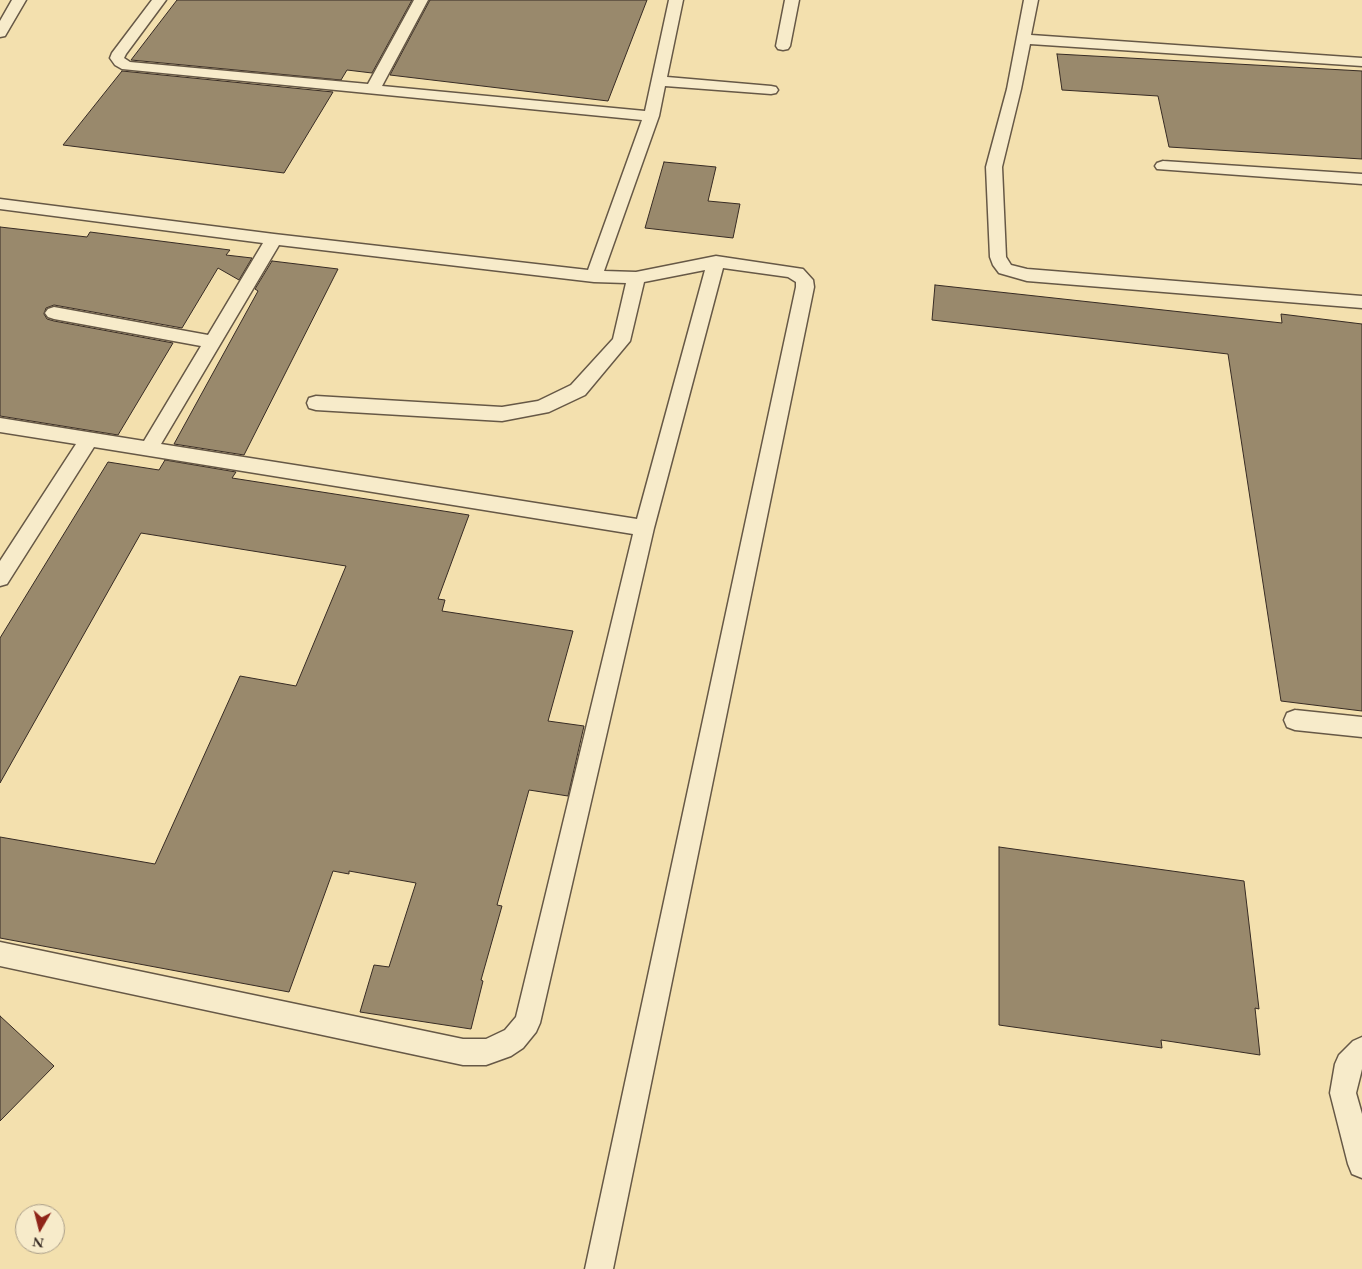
<!DOCTYPE html>
<style>
body{margin:0}
#map{position:relative;width:1362px;height:1269px;overflow:hidden;background:#f3e0ae;font-family:"EB Garamond",serif}
canvas{display:block}
.north{position:absolute;left:15px;top:1204px;width:50px;height:50px;box-sizing:border-box;background:#f7ebca;border:1px solid #aa9e88;border-radius:50%;rotate:188deg;font-size:14px;font-weight:700;line-height:20px;text-align:center;color:#372b24}
.north::after{content:'';display:block;margin:auto;width:18px;height:22px;background:#8f2418;clip-path:polygon(50% 0,100% 100%,50% 72%,0 100%)}
</style>
<div id="map">
<canvas width="1362" height="1269"></canvas>
<div class="north">N</div>
</div>
<script>
const ctx = document.querySelector('canvas').getContext('2d');
ctx.lineJoin = 'round';
function paint(path, color) {
  ctx.fillStyle = color;
  ctx.fill(path, 'evenodd');
}
function toPath(rows) {
  const path = new Path2D();
  for (const r of rows) {
    path.moveTo(r[0], r[1]);
    for (let i = 2; i < r.length; i += 2) path.lineTo(r[i], r[i + 1]);
  }
  return path;
}
function trace(path, color, width, dash) {
  ctx.strokeStyle = color;
  ctx.lineWidth = width;
  ctx.lineCap = dash ? 'butt' : 'round';
  ctx.setLineDash(dash || []);
  ctx.stroke(path);
}
const building = toPath([
 [177,0,412,0,372,73,347,70,341,80,131,60,177,0],
 [430,0,647,0,608,101,390,75,430,0],
 [1057,54,1362,71,1362,159,1169,147,1158,96,1062,90,1057,54],
 [122,71,333,92,284,173,63,145,122,71],
 [664,162,716,167,708,201,740,204,733,238,645,228,664,162],
 [0,227,87,237,90,232,230,250,226,255,252,258,239,280,218,268,182,328,54,305,46,308,44,314,47,319,54,321,173,343,118,435,0,416,0,227],
 [272,261,338,269,244,455,174,444,258,291,255,289,272,261],
 [935,285,1282,323,1281,314,1362,324,1362,711,1281,701,1228,354,932,320,935,285],
 [165,460,236,472,232,478,469,515,438,599,445,600,442,611,573,631,548,721,584,726,568,796,529,790,497,905,502,906,481,980,483,981,471,1029,360,1012,374,965,389,967,416,883,349,871,349,874,333,871,289,992,0,938,0,837,155,864,240,676,296,686,346,566,141,533,0,783,0,638,108,462,159,470,165,460],
 [999,847,1244,881,1259,1009,1255,1008,1260,1055,1161,1040,1162,1048,999,1025,999,847],
 [0,1016,54,1066,0,1121,0,1016]
]);
paint(building, '#99896c');
trace(building, '#372b24', 1);
const service = toPath([
 [12,0,26,0,5,36,0,37,0,21,12,0],
 [152,0,166,0,126,54,124,58,130,62,368,84,414,0,428,0,382,86,645,111,669,0,683,0,667,77,771,86,776,87,778,90,776,93,771,94,665,86,659,116,604,271,636,272,716,256,803,269,813,280,814,287,613,1269,585,1269,796,287,796,282,788,277,723,268,654,528,540,1023,536,1032,523,1048,511,1056,486,1065,463,1065,0,966,0,942,463,1039,486,1039,505,1030,516,1017,633,534,94,447,7,584,0,586,0,561,76,444,0,432,0,418,144,441,201,346,54,319,48,317,45,313,48,309,54,307,208,335,263,243,0,209,0,199,274,234,588,270,642,120,122,69,115,65,110,58,112,53,152,0],
 [279,245,594,282,626,283,613,339,571,385,538,401,502,407,316,396,309,398,307,403,309,408,316,410,502,421,549,412,585,395,630,341,644,282,705,270,637,519,161,444,279,245],
 [785,0,799,0,790,46,788,49,783,50,778,49,776,46,785,0],
 [1024,0,1038,0,1031,35,1362,58,1362,66,1030,44,1021,89,1002,167,1006,257,1011,265,1027,269,1362,296,1362,308,1027,281,999,273,993,265,990,257,986,167,1007,89,1024,0],
 [1163,161,1362,174,1362,184,1157,169,1155,166,1157,163,1163,161],
 [1295,710,1362,717,1362,737,1295,730,1287,727,1284,720,1287,713,1295,710],
 [1362,1037,1362,1069,1356,1093,1362,1114,1362,1178,1352,1174,1348,1164,1330,1093,1335,1064,1339,1055,1353,1041,1362,1037]
]);
trace(service, '#665846', 3);
paint(service, '#f7ebca');
</script>
